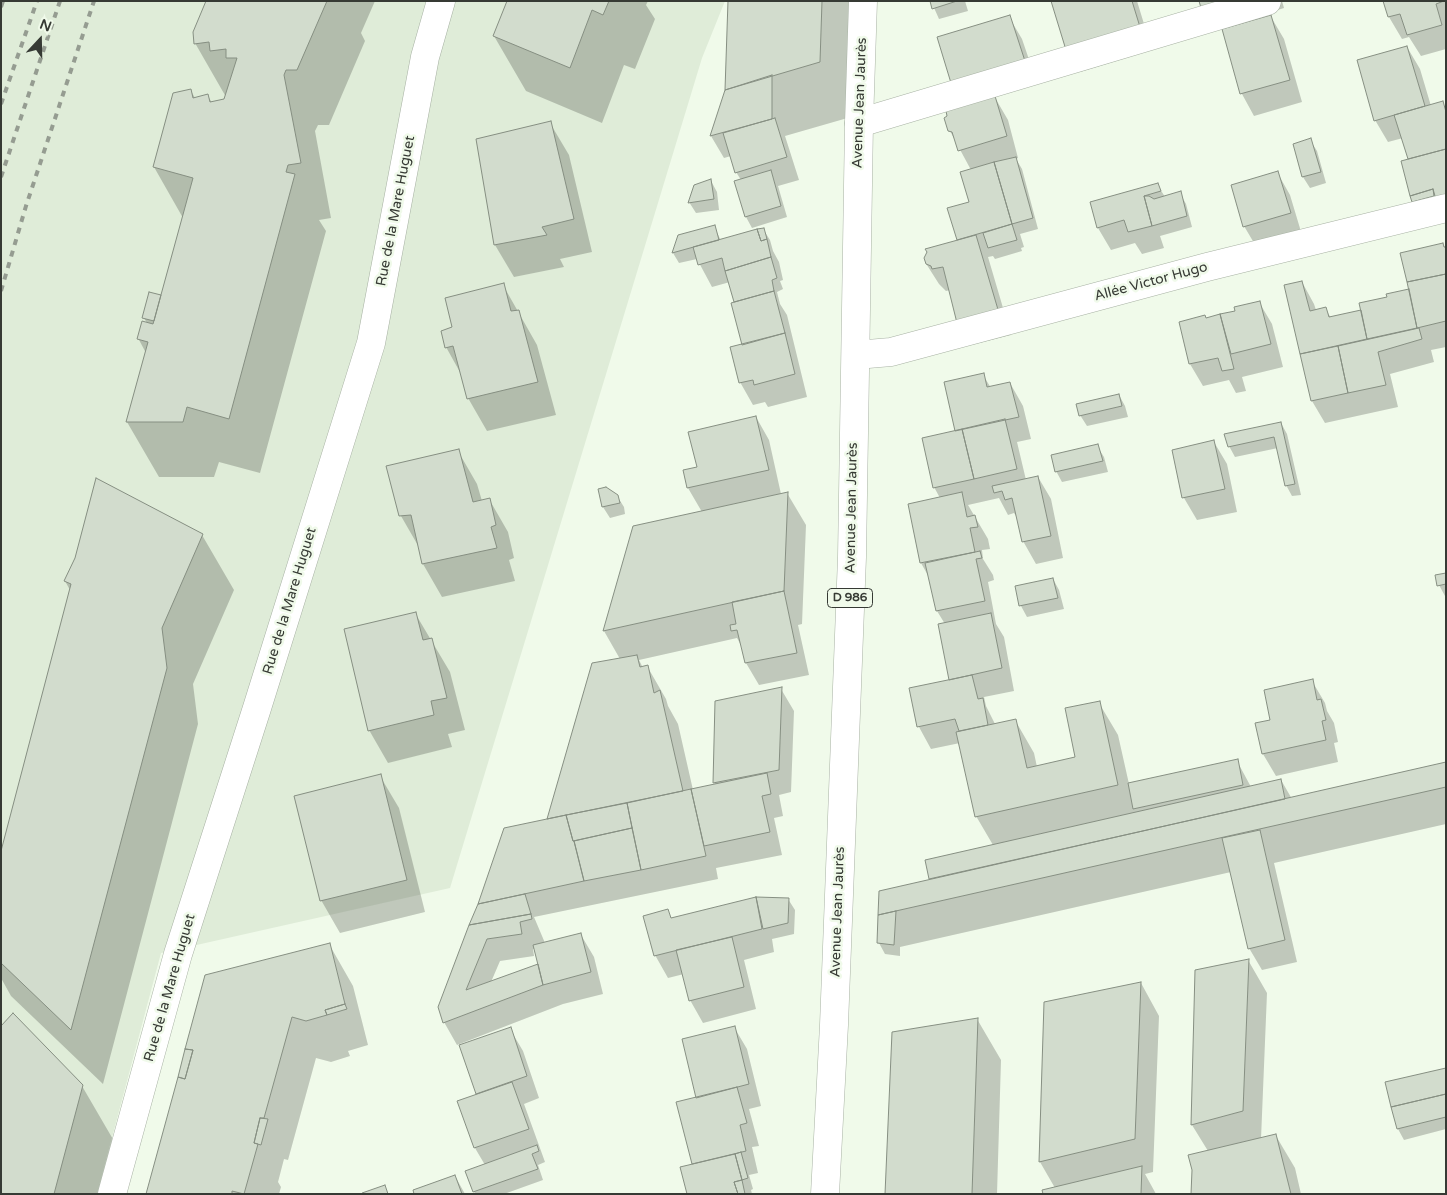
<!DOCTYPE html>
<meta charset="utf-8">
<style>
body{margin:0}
#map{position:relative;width:1447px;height:1195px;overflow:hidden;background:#f0faea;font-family:"Varela Round",sans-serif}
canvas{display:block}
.frame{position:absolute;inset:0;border:2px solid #363a34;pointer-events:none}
.north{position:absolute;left:15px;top:15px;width:50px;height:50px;-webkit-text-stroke:4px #f0faea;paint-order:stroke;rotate:21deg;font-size:14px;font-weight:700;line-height:20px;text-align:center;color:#363a34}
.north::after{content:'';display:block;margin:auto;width:18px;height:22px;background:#363a34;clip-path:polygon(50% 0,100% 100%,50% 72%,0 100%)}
</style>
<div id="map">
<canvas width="1447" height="1195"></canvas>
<div class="frame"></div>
<div class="north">N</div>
</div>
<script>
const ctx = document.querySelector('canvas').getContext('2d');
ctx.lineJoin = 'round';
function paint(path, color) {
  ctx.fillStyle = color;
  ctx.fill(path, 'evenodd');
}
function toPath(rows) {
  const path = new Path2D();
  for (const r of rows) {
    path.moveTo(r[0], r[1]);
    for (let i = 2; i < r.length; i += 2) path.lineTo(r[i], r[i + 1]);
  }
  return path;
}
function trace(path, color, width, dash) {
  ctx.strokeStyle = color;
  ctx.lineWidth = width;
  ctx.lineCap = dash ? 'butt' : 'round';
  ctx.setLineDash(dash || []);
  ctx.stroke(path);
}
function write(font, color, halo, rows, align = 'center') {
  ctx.font = font + ' "Varela Round",sans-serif';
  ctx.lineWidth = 5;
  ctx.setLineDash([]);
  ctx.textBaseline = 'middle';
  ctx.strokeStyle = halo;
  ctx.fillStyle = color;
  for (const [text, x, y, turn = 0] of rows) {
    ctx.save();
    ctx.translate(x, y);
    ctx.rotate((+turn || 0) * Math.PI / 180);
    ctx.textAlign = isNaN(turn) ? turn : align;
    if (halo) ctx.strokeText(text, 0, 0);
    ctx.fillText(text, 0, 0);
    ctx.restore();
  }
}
paint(toPath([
 [1,1,725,1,702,58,450,888,161,953,97,1194,1,1194]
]), '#dfecd8');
paint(toPath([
 [208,1,375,1,361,33,365,41,329,125,318,125,315,131,331,218,319,220,326,231,260,473,219,462,214,477,159,477,127,422,146,353,138,338,147,323,144,318,161,298,183,218,154,167,191,91,195,98,208,96,212,103,225,100,226,97,195,43],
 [508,1,648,1,646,5,655,19,635,69,624,65,602,123,526,91,494,36],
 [729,1,854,1,851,117,785,136,799,180,778,186,787,217,752,228,746,217,741,180,736,172,731,156,724,158,711,136,726,90],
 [931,1,965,1,968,11,939,19],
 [1052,1,1137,1,1152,50,1080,72,1067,50],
 [1200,1,1282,1,1284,8,1215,30],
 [1384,1,1446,1,1446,49,1421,56,1409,37,1402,39,1389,17],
 [1009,17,1022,39,1037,83,994,96,1008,120,1018,158,1016,159,1022,169,1038,229,1020,234,1024,247,1021,248,1022,251,995,259,993,256,988,257,1011,335,971,345,958,323,950,290,946,291,939,284,925,262,928,252,958,241,949,209,970,203,971,170,950,131],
 [1271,17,1284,39,1302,102,1254,116,1242,94,1223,30],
 [1407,47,1420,69,1431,106,1442,103,1446,109,1446,217,1420,212,1413,201,1410,160,1403,138,1388,142,1375,120],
 [550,123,569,155,592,252,560,259,564,267,514,277,495,245,478,140],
 [1310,140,1317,151,1326,183,1310,188,1303,177,1294,144],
 [1277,172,1290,195,1302,235,1257,248,1244,226],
 [711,181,717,192,719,210,696,213,689,202],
 [1157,184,1165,197,1180,193,1186,204,1192,227,1160,236,1164,248,1142,254,1135,243,1111,250,1098,228,1091,203],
 [714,226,721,241,763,229,770,240,773,251,779,262,783,280,780,281,783,289,777,292,780,304,787,315,807,397,768,407,765,402,753,405,740,382,743,346,735,303,730,282,712,287,697,259,679,263,673,253,679,236],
 [1444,248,1446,248,1446,347,1431,350,1434,362,1390,374,1398,407,1325,423,1312,401,1285,286,1302,282,1314,304,1316,310,1325,308,1331,318,1362,311,1388,298,1410,290],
 [503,285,537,345,556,415,487,431,468,398,461,374,446,347,453,328],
 [1259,302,1272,324,1283,367,1242,377,1246,391,1236,393,1229,380,1203,386,1190,364,1180,323,1205,319,1237,311],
 [983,375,991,388,1010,383,1023,406,1031,439,1017,442,1026,480,1038,477,1051,499,1063,558,1036,564,1023,541,1018,519,1014,513,1008,515,999,498,968,505,988,539,990,549,982,550,983,559,993,575,994,580,988,582,996,624,1004,637,1014,691,984,697,986,706,995,724,1015,720,1034,753,1037,767,1077,758,1099,703,1118,735,1129,784,1237,761,1251,787,1281,780,1292,799,1446,764,1446,824,1274,863,1297,962,1262,970,1249,948,1231,872,900,947,900,956,885,954,879,943,880,892,931,880,926,861,993,845,976,816,960,743,931,749,919,727,910,689,951,681,945,624,937,611,930,579,921,563,909,505,940,498,934,487,956,432],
 [1119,395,1125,406,1128,417,1087,426,1080,415],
 [756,417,769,440,781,494,787,493,806,525,802,624,798,625,809,675,759,685,746,663,743,649,737,638,639,660,643,668,647,666,666,699,668,706,678,724,693,790,716,785,714,783,716,702,781,689,794,711,791,792,779,795,783,816,774,818,782,855,716,868,718,879,534,917,545,943,581,935,594,957,603,994,563,1004,457,1045,444,1022,479,905,505,829,548,820,620,659,604,631,702,512,688,488,698,468],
 [533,949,535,949,539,964,491,982,500,961,534,956],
 [1281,423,1287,434,1301,495,1292,496,1286,485,1278,448,1235,457,1229,446],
 [1214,442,1227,464,1237,512,1197,520,1184,498],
 [1097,446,1104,457,1108,472,1062,482,1056,471],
 [458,451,477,484,482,501,489,499,508,532,514,558,509,560,515,581,442,597,423,564,420,549,401,516,388,467],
 [599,489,617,496,624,507,625,514,610,518,603,507],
 [202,535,234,590,193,684,198,724,103,1084,11,996,1,978,1,856,70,590,65,581],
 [1446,574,1446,596,1445,596,1439,585],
 [1053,579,1059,590,1064,609,1027,617,1021,606],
 [415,613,450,672,465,730,448,734,452,747,388,763,369,730],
 [1312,681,1325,703,1327,711,1334,723,1338,742,1334,743,1338,762,1276,776,1263,754],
 [380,776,399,808,425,912,340,933,321,900],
 [755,899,757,903,757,899,788,899,795,910,794,934,772,939,774,952,744,960,756,1009,703,1023,690,1000,684,974,668,978,655,955,667,911,672,919],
 [329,944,353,986,368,1045,348,1051,350,1056,331,1062,316,1058,288,1160,284,1159,278,1182,281,1187,279,1194,147,1194],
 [1248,960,1267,993,1261,1139,1276,1136,1295,1168,1301,1194,1192,1194,1193,1170,1208,1151,1192,1125,1197,971],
 [1141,983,1159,1016,1153,1172,1145,1174,1156,1194,1044,1194,1055,1188,1040,1162,1045,1003],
 [977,1019,1001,1060,997,1194,886,1194],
 [734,1027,747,1049,761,1106,749,1109,759,1146,752,1147,758,1173,749,1175,753,1189,751,1190,752,1194,688,1194,694,1165,678,1103,697,1099],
 [510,1029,523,1051,539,1098,524,1104,545,1162,538,1165,543,1180,504,1194,475,1194,474,1191,485,1165,475,1148,459,1102,478,1095,461,1046],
 [1446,1069,1446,1129,1404,1140,1398,1129],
 [82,1086,114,1141,100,1194,1,1194],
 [455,1176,465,1194,415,1194]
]), '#0003');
const building = toPath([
 [206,1,327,1,297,70,286,70,284,75,301,163,288,165,286,172,295,174,229,419,187,407,183,422,126,422,148,342,137,339,142,321,153,324,193,178,153,167,173,93,191,89,193,98,208,94,210,102,224,99,237,58,226,58,226,49,210,51,209,42,194,44,193,32,206,1],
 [507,1,609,1,603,15,592,10,570,68,493,36,507,1],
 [728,1,822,1,820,62,725,90,728,1],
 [930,1,957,1,932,9,930,1],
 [1051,1,1132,1,1140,27,1066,50,1051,1],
 [1199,1,1223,1,1201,8,1199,1],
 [1383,1,1444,1,1436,4,1442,25,1407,35,1400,14,1388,17,1383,1],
 [1010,15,1025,61,951,83,937,37,1010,15],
 [1271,15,1290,80,1240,94,1222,29,1271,15],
 [1407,46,1425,106,1374,121,1357,60,1407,46],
 [772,75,772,119,710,136,725,90,772,75],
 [995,96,1007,136,958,151,952,132,948,131,944,118,947,116,946,111,995,96],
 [1443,101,1446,112,1446,149,1408,159,1394,115,1443,101],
 [775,118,787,157,735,173,723,133,775,118],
 [551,121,574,219,542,227,547,235,494,245,476,139,551,121],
 [1311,138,1321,172,1302,177,1293,144,1311,138],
 [1446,149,1446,201,1437,203,1433,189,1410,196,1401,161,1446,149],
 [1016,157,1033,218,1012,224,994,162,1016,157],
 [994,162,1012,224,957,240,947,208,969,202,960,172,994,162],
 [771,170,781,206,745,217,734,181,771,170],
 [1278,171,1291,213,1243,227,1231,185,1278,171],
 [711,179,714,199,688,203,694,185,711,179],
 [1158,183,1161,191,1144,196,1152,226,1128,232,1124,220,1097,228,1090,202,1158,183],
 [1433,189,1434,196,1412,202,1410,196,1433,189],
 [1181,191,1187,216,1152,226,1144,196,1149,196,1154,199,1181,191],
 [1012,224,1017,240,988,248,983,233,1012,224],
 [715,225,719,240,672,253,678,235,715,225],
 [764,228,767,239,761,241,757,229,764,228],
 [757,229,761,241,767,239,771,257,725,271,722,258,698,265,693,247,757,229],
 [976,235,999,313,957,323,943,267,932,269,931,266,926,264,924,258,927,252,925,249,976,235],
 [1443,243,1444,247,1446,247,1446,274,1407,282,1400,253,1443,243],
 [771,257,777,278,772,280,774,291,734,302,725,271,771,257],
 [1446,274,1446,321,1417,328,1407,282,1446,274],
 [1302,281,1310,311,1326,307,1329,317,1361,310,1367,339,1300,354,1284,285,1302,281],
 [504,283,511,311,519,310,538,382,467,399,453,346,445,348,441,331,452,327,445,298,504,283],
 [1409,289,1417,328,1367,339,1359,303,1387,297,1386,294,1409,289],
 [774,291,785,333,742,345,731,303,774,291],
 [149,292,161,295,154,321,142,318,149,292],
 [1260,301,1271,344,1231,354,1220,314,1235,311,1234,307,1260,301],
 [1220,314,1234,369,1222,371,1218,358,1189,364,1179,322,1205,315,1206,318,1220,314],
 [1419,328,1422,339,1378,352,1386,385,1348,393,1338,346,1419,328],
 [785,333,795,374,754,385,753,380,739,383,730,347,785,333],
 [1338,346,1348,393,1311,401,1300,354,1338,346],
 [984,373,987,387,1010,382,1019,417,955,431,944,382,984,373],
 [1119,394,1122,406,1079,416,1076,404,1119,394],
 [756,416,769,470,687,488,683,470,697,467,688,432,756,416],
 [1005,419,1017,469,974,479,962,429,1005,419],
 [1281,422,1295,484,1285,486,1274,437,1228,447,1224,434,1281,422],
 [962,429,974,479,933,488,922,438,962,429],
 [1214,440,1225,489,1182,498,1172,450,1214,440],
 [1098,444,1103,461,1055,472,1051,455,1098,444],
 [459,449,473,502,490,498,496,525,491,527,497,548,422,564,411,515,399,516,386,466,459,449],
 [1038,476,1051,536,1022,542,1012,498,1005,500,1002,491,994,493,992,486,1038,476],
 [96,478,203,534,162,628,167,668,71,1030,1,963,1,851,71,584,64,581,75,558,96,478],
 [606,487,618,495,620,503,602,507,598,489,606,487],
 [788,492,784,591,603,631,633,526,788,492],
 [962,492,967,517,975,515,978,527,970,528,975,552,920,563,908,504,962,492],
 [980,551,982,558,976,559,985,601,936,611,925,563,980,551],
 [1446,573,1446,584,1437,586,1435,575,1446,573],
 [1053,578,1058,598,1019,606,1015,586,1053,578],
 [784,591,797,653,745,663,737,630,731,631,730,625,736,624,732,602,784,591],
 [416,612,423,640,432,638,447,698,431,701,434,715,368,731,344,629,416,612],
 [991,613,1002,668,949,680,938,624,991,613],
 [637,655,640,667,648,665,654,693,660,690,683,791,547,819,592,663,637,655],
 [972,675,978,699,983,698,988,725,959,731,955,719,917,727,909,688,972,675],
 [1313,679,1317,700,1321,699,1326,720,1322,721,1326,740,1262,754,1255,723,1270,720,1264,690,1313,679],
 [782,687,779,770,713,783,715,701,782,687],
 [1100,701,1118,785,975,817,956,732,1016,719,1027,768,1075,757,1065,708,1100,701],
 [1238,759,1243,785,1133,809,1128,783,1238,759],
 [1446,762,1446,787,878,915,879,891,1446,762],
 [767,773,771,794,762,796,770,832,704,846,691,789,767,773],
 [381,774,407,880,320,901,294,796,381,774],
 [1281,779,1285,799,929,879,925,860,1281,779],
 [691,789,706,856,641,870,627,803,691,789],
 [627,803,632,828,573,841,566,815,627,803],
 [566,815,573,841,574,841,584,881,478,904,504,828,566,815],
 [632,828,641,870,584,881,574,841,632,828],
 [1260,830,1285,940,1248,949,1222,838,1260,830],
 [525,894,531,914,469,925,478,904,525,894],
 [756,897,789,898,788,923,763,929,756,897],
 [756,897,762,929,654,956,643,916,668,909,671,918,756,897],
 [896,911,894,945,877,943,878,915,896,911],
 [531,914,532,919,520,922,522,934,487,939,466,990,538,964,543,985,443,1023,438,1007,469,925,531,914],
 [581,933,591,972,543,985,533,945,581,933],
 [732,937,744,987,689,1001,676,950,732,937],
 [330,943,345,1004,325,1010,327,1015,306,1021,292,1017,264,1118,260,1118,254,1143,258,1144,244,1194,232,1191,232,1194,146,1194,178,1077,185,1079,193,1050,185,1049,205,975,330,943],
 [1249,959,1243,1111,1191,1125,1195,970,1249,959],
 [1141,982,1135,1139,1039,1162,1044,1002,1141,982],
 [345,1004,347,1009,327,1015,325,1010,345,1004],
 [13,1013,83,1085,54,1194,1,1194,1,1026,13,1013],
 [978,1018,972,1194,885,1194,892,1032,978,1018],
 [735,1026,749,1084,696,1098,682,1039,735,1026],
 [511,1027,527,1076,476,1094,459,1045,511,1027],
 [185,1049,193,1050,185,1079,178,1077,185,1049],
 [1446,1068,1446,1094,1391,1107,1385,1082,1446,1068],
 [512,1082,529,1129,474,1148,457,1101,512,1082],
 [737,1087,747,1123,740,1125,746,1151,692,1164,676,1102,737,1087],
 [1446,1094,1446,1117,1397,1129,1391,1107,1446,1094],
 [260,1118,268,1119,261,1145,254,1143,260,1118],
 [1276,1134,1291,1194,1191,1194,1192,1170,1188,1155,1276,1134],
 [537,1145,539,1151,532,1154,538,1169,473,1192,465,1171,537,1145],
 [741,1152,748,1178,742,1180,735,1154,741,1152],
 [735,1154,742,1180,734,1182,738,1194,687,1194,680,1167,735,1154],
 [1142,1166,1141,1194,1043,1194,1042,1190,1142,1166],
 [455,1175,462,1194,414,1194,413,1190,455,1175],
 [742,1180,745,1194,738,1194,734,1182,742,1180],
 [385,1185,388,1194,362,1194,362,1193,385,1185]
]);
paint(building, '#d2dccd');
trace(building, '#868f82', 1);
const minor = toPath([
 [859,123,1267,1],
 [856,355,891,352,1207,267,1446,208],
 [112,1194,178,954,257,708,371,343,425,57,441,1]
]);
const major = toPath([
 [825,1194,834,1025,852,557,859,123,863,1]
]);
trace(minor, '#a8b2a4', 29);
trace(major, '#a8b2a4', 29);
trace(minor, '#fff', 28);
trace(major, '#fff', 28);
trace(toPath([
 [1,7,3,1],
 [1,104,37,1],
 [1,177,60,1],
 [1,291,26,206,94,1]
]), '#959c91', 4, [6, 6]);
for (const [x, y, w] of [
 [850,598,45]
]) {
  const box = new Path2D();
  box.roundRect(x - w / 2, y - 9.5, w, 19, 4);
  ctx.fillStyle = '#f0faea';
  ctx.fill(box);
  trace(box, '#363a34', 1);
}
write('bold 12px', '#363a34', null, [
 ["D 986",850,598]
]);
write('14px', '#363a34', '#f0faea', [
 ["Avenue Jean Jaurès",860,103,-88],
 ["Rue de la Mare Huguet",396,211,-79],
 ["Allée Victor Hugo",1151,282,-15],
 ["Avenue Jean Jaurès",852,508,-89],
 ["Rue de la Mare Huguet",290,601,-73],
 ["Avenue Jean Jaurès",838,912,-88],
 ["Rue de la Mare Huguet",170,988,-74]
]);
</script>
